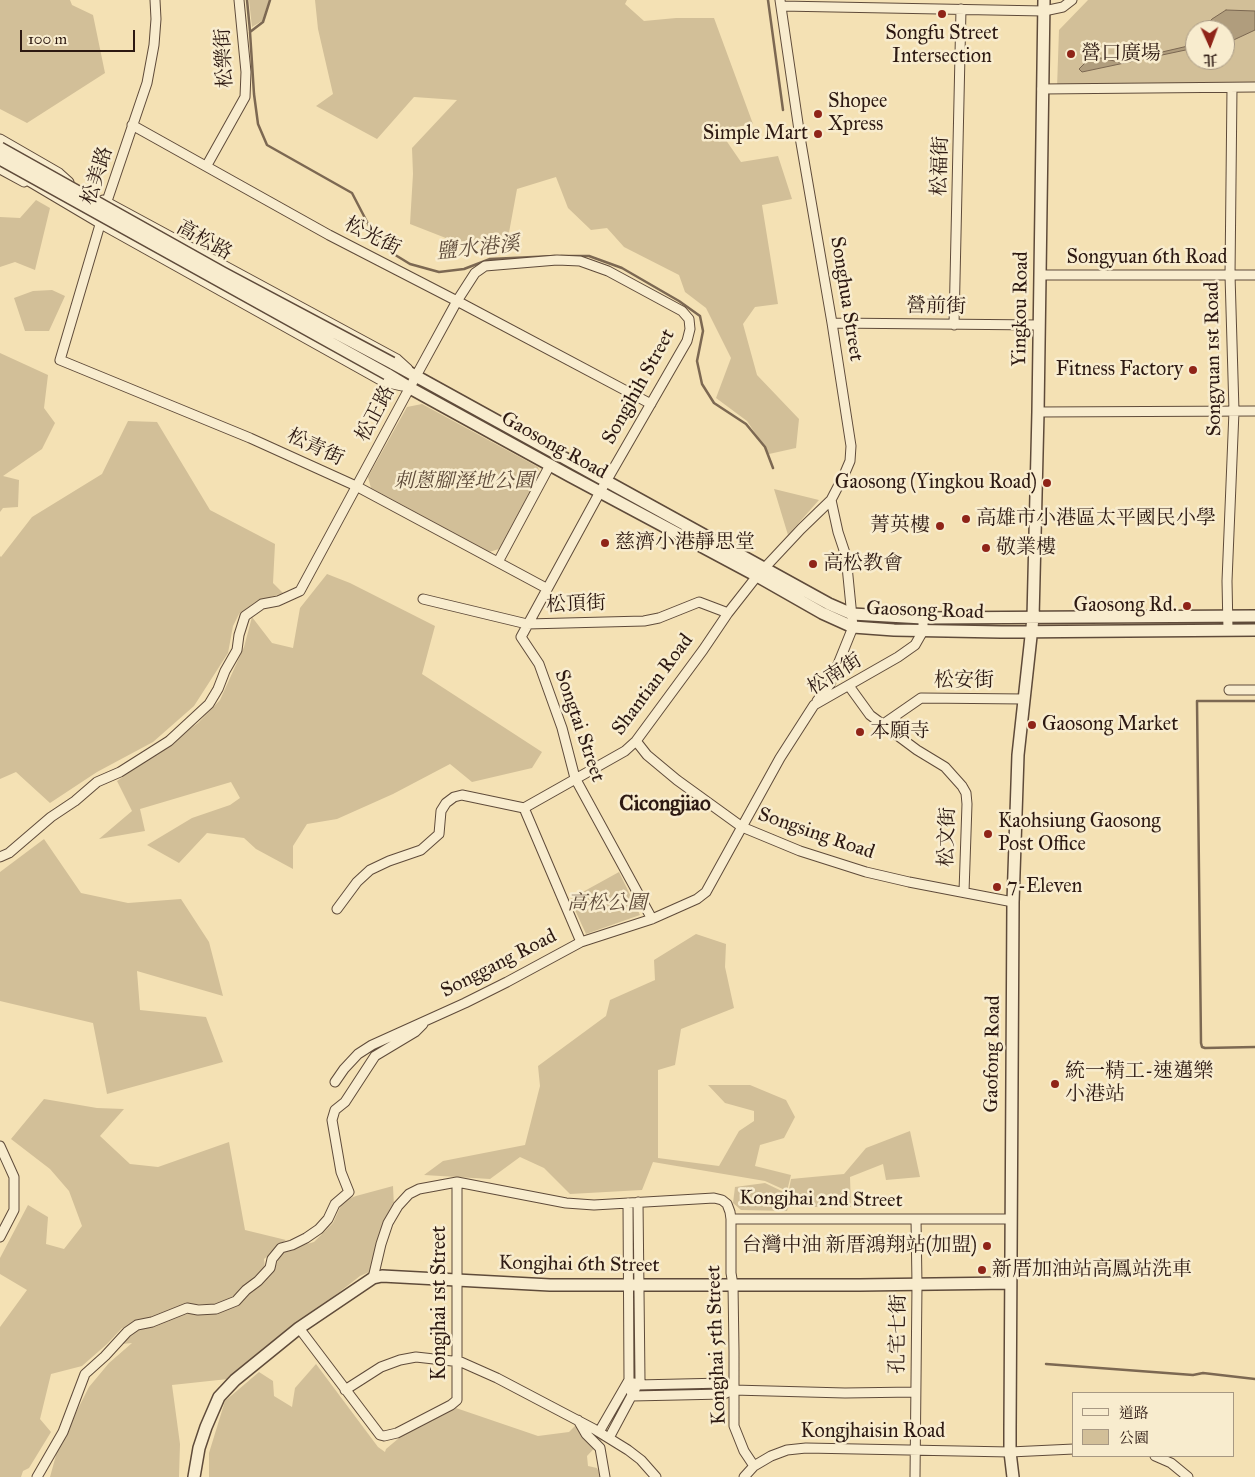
<!DOCTYPE html>
<meta charset="utf-8">
<style>
body{margin:0}
#map{position:relative;width:1255px;height:1477px;overflow:hidden;background:#f4e1b4;font-family:"IM FELL Great Primer","Noto Serif TC",serif}
canvas{display:block}
.legend{position:absolute;left:1072px;top:1392px;width:162px;height:65px;box-sizing:border-box;background:#f8ecce;border:1px solid #a79883;margin:0;padding:6px 9px;list-style:none;font-size:15px;color:#2d1912}
.legend li{display:flex;align-items:center;gap:10px;height:25px}
.legend b{width:25px;border:1px solid #a79883}
.north{position:absolute;left:1185px;top:20px;width:50px;height:50px;box-sizing:border-box;background:#f8ecce;border:1px solid #a79883;border-radius:50%;rotate:178deg;font-size:14px;font-weight:700;line-height:20px;text-align:center;color:#2d1912}
.north::after{content:'';display:block;margin:auto;width:18px;height:22px;background:#8f2418;clip-path:polygon(50% 0,100% 100%,50% 72%,0 100%)}
.scale{position:absolute;left:20px;top:30px;width:115px;height:22px;box-sizing:border-box;border:2px solid #2d1912;border-top:0;padding-left:6px;font-size:15px;line-height:18px;white-space:nowrap;color:#2d1912;-webkit-text-stroke:4px #f8ecce;paint-order:stroke}
</style>
<div id="map">
<canvas width="1255" height="1477"></canvas>
<ul class="legend">
<li><b style="height:6px;background:#f8ecce"></b>道路</li>
<li><b style="height:14px;background:#d2bf98"></b>公園</li>
</ul>
<div class="north">北</div>
<div class="scale">100 m</div>
</div>
<script>
const ctx = document.querySelector('canvas').getContext('2d');
ctx.lineJoin = 'round';
function paint(path, color) {
  ctx.fillStyle = color;
  ctx.fill(path, 'evenodd');
}
function toPath(rows) {
  const path = new Path2D();
  for (const r of rows) {
    path.moveTo(r[0], r[1]);
    for (let i = 2; i < r.length; i += 2) path.lineTo(r[i], r[i + 1]);
  }
  return path;
}
function trace(path, color, width, dash) {
  ctx.strokeStyle = color;
  ctx.lineWidth = width;
  ctx.lineCap = dash ? 'butt' : 'round';
  ctx.setLineDash(dash || []);
  ctx.stroke(path);
}
function write(font, color, halo, rows, align = 'center') {
  ctx.font = font + ' "IM FELL Great Primer","Noto Serif TC",serif';
  ctx.lineWidth = 5;
  ctx.setLineDash([]);
  ctx.textBaseline = 'middle';
  ctx.strokeStyle = halo;
  ctx.fillStyle = color;
  for (const [text, x, y, turn = 0] of rows) {
    ctx.save();
    ctx.translate(x, y);
    ctx.rotate((+turn || 0) * Math.PI / 180);
    ctx.textAlign = isNaN(turn) ? turn : align;
    if (halo) ctx.strokeText(text, 0, 0);
    ctx.fillText(text, 0, 0);
    ctx.restore();
  }
}
paint(toPath([
 [0,0,70,0,72,5,93,15,105,73,27,123,0,109],
 [249,0,269,0,262,21,252,27],
 [315,0,627,0,625,4,644,21,676,18,714,18,753,124,719,130,741,162,778,156,792,199,762,205,778,304,755,307,743,324,757,375,799,419,796,448,769,454,747,421,716,398,731,358,706,308,685,292,679,275,624,247,607,228,591,230,568,208,556,177,517,189,508,238,456,242,410,224,413,174,412,148,457,100,414,97,377,139,316,106,333,94,318,29],
 [1088,0,1255,0,1255,85,1057,88,1059,30],
 [1195,30,1225,30,1225,60,1195,60],
 [36,200,50,208,35,270,15,262,0,267,0,217,20,218],
 [52,290,65,296,49,331,25,331,14,298,33,291],
 [0,353,48,375,44,408,55,423,42,449,3,476,19,480,18,507,3,508,0,512],
 [422,404,538,467,540,474,499,549,489,552,371,488,368,477,407,407],
 [128,421,157,422,210,510,275,544,273,583,283,593,255,602,239,614,233,626,228,653,194,706,153,742,97,772,50,803,16,772,0,779,0,556,1,557,32,517,102,474],
 [774,489,819,500,788,535],
 [327,574,350,583,435,626,422,674,542,752,532,768,472,782,450,764,393,794,337,819,307,824,293,846,293,869,256,849,244,838,207,833,179,863,147,845,192,818,230,805,240,798,231,782,140,809,145,831,99,839,132,811,117,781,198,723,220,700,244,647,252,617,272,643,293,648,300,608],
 [44,839,81,893,128,903,181,899,209,942,223,996,137,971,140,1010,206,1017,223,1062,107,1094,93,1023,0,1001,0,872],
 [619,872,640,915,586,934,570,899],
 [696,934,726,944,725,967,734,1008,681,1029,675,1065,658,1070,658,1158,719,1166,739,1131,754,1121,754,1111,725,1103,708,1085,750,1085,786,1100,795,1117,784,1138,760,1145,755,1166,791,1175,787,1191,765,1181,653,1162,642,1190,570,1194,544,1168,520,1157,490,1179,424,1175,443,1161,525,1145,540,1086,538,1066,606,1016,610,1000,655,980,654,960],
 [44,1099,97,1108,124,1109,100,1136,130,1164,158,1167,229,1142,245,1230,286,1240,264,1259,265,1268,247,1283,236,1294,222,1304,191,1304,122,1328,107,1344,82,1366,51,1374,40,1419,51,1432,29,1468,23,1471,21,1477,0,1477,0,1327,27,1290,0,1274,0,1258,28,1205,48,1217,46,1244,64,1249,82,1226,69,1191,50,1169,11,1139],
 [910,1131,920,1177,886,1180,883,1164,850,1177,851,1207,812,1207,789,1197,790,1202,787,1211,741,1210,733,1203,735,1187,765,1183,788,1194,791,1179,844,1174,866,1148],
 [393,1186,394,1207,385,1218,369,1272,360,1276,228,1379,172,1385,180,1444,179,1477,50,1477,58,1448,89,1387,109,1363,132,1343,122,1344,133,1332,170,1318,186,1314,218,1313,251,1292,276,1265,282,1251,314,1242,333,1223,343,1201,356,1196],
 [316,1364,378,1447,385,1452,386,1449,399,1438,453,1407,538,1436,569,1432,577,1424,603,1439,587,1456,588,1466,597,1468,601,1477,209,1477,209,1453,225,1401,259,1372,273,1381,274,1396,292,1407,295,1388]
]), '#d2bf98');
const water = toPath([
 [1226,10,1255,11,1255,30,1225,44,1225,30,1202,30,1212,19,1226,10],
 [1195,38,1195,48,1082,72,1079,69,1092,56,1119,62,1188,46,1195,38]
]);
paint(water, '#b09d7d');
trace(water, '#7c6852', 1);
trace(toPath([
 [247,0,250,31],
 [270,0,263,22,250,32,254,94,258,124,267,145,352,193,379,245,410,264,439,272,464,269,490,259,555,256],
 [768,0,783,110],
 [561,256,589,256,622,268,679,301,700,316,703,331,697,361,702,384,714,403,746,424,765,447,773,468],
 [1255,701,1197,701,1201,1043,1202,1047,1205,1048,1255,1047],
 [1046,1364,1193,1375,1203,1373,1255,1379]
]), '#7c6852', 2.5);
const minor = toPath([
 [155,0,156,19,154,45,147,83,107,201,60,360,250,438,356,486,546,588],
 [781,6,1044,11,1063,7,1072,0],
 [1042,89,1255,87],
 [132,125,329,235,457,301,651,404],
 [0,139,59,173,69,182],
 [207,165,245,97,246,72,239,0],
 [0,169,24,182],
 [20,176,101,224,384,382,402,386],
 [103,200,397,359,408,369],
 [1040,275,1255,275],
 [832,323,1039,325],
 [954,325,961,9],
 [1038,412,1255,411],
 [498,562,550,465],
 [423,599,527,624,644,621,659,618,699,602,728,613],
 [1228,630,1227,581,1234,411,1230,275,1232,88],
 [849,686,870,715,917,750,945,767,962,786,966,793,967,804,964,892],
 [1229,690,1255,690],
 [817,701,830,684,853,627,846,556,838,532,831,500],
 [882,725,921,698,1024,699],
 [636,741,647,755,677,780,742,827,800,851,866,872,909,882,1013,902],
 [524,808,581,942],
 [0,857,9,853,51,817,75,801,97,782,120,772,169,741,209,704,218,689,225,671,237,650,239,635,245,616,262,604,278,601,300,591,416,376,457,301,475,273,485,266,557,260,580,261,608,271,682,311,689,319,690,329,687,341,600,492,521,637,539,664,562,728,575,778,652,919],
 [337,909,357,882,370,870,389,861,421,850,439,834,441,811,446,803,454,797,462,795,524,808,625,751,636,741,703,650,728,613,757,576,801,529,831,500,844,475,850,461,851,446,832,323,800,137,780,0],
 [335,1082,344,1069,358,1054,372,1045,465,1003,507,982,581,942,652,919,697,899,706,892,780,758,814,705,898,657,915,645,923,631,923,618],
 [0,1146,14,1177,14,1210,0,1237],
 [731,1219,731,1273,733,1285,734,1352,734,1426,744,1451,754,1466],
 [373,1278,381,1244,388,1223,398,1206,409,1194,419,1189,457,1182,566,1203,594,1205,714,1198,722,1200,727,1204,730,1212,731,1219,1011,1219],
 [299,1328,380,1435,384,1436,397,1433,451,1405,457,1400,457,1182],
 [629,1380,632,1396,724,1394,733,1390,845,1393,915,1392],
 [634,1383,637,1385,724,1383,733,1390],
 [345,1390,381,1367,400,1360,416,1357,461,1362,497,1378,594,1429,628,1450,641,1460,656,1477],
 [578,1420,586,1434,600,1448,605,1477],
 [599,1432,629,1380,628,1203],
 [609,1438,640,1380,638,1202],
 [1155,1456,1171,1463,1188,1477],
 [37,1477,63,1432,85,1374,105,1356,127,1332,137,1325,152,1322,187,1308,198,1310,216,1309,236,1301,246,1290,258,1281,270,1268,272,1259,281,1248,292,1245,306,1238,319,1229,328,1219,335,1204,349,1192,341,1172,332,1120,335,1110,345,1102,375,1056,415,1032,423,1024],
 [744,1477,754,1466,771,1456,787,1450,806,1448,1010,1452,1074,1449],
 [915,1477,917,1285,916,1219]
]);
const tertiary = toPath([
 [392,363,829,604,852,614,923,618,1255,616],
 [387,374,410,388,570,476,757,576,822,613,853,627,894,630,1001,632,1255,630],
 [194,1477,199,1448,206,1427,219,1397,235,1380,299,1328,373,1278,382,1276,550,1285,860,1285,1010,1283],
 [1013,1477,1010,1452,1010,1428,1013,902,1018,755,1033,618,1038,412,1044,0]
]);
trace(minor, '#5f4b3a', 11);
trace(tertiary, '#5f4b3a', 14);
trace(minor, '#f8ecce', 9);
trace(tertiary, '#f8ecce', 11);
const tertiaryBridge = toPath([
 [0,148,223,273,392,363],
 [0,159,387,374]
]);
trace(tertiaryBridge, '#5f4b3a', 14, []);
trace(tertiaryBridge, '#f8ecce', 11);
for (const [x, y, r, color] of [
 [942,14,5,"#8f2418"],
 [1071,54,5,"#8f2418"],
 [818,114,5,"#8f2418"],
 [818,134,5,"#8f2418"],
 [1193,370,5,"#8f2418"],
 [1047,483,5,"#8f2418"],
 [966,519,5,"#8f2418"],
 [940,526,5,"#8f2418"],
 [605,543,5,"#8f2418"],
 [986,548,5,"#8f2418"],
 [813,564,5,"#8f2418"],
 [1187,606,5,"#8f2418"],
 [1032,725,5,"#8f2418"],
 [860,732,5,"#8f2418"],
 [988,834,5,"#8f2418"],
 [997,887,5,"#8f2418"],
 [1055,1084,5,"#8f2418"],
 [987,1246,5,"#8f2418"],
 [982,1270,5,"#8f2418"]
]) {
  const dot = new Path2D();
  dot.arc(x, y, r, 0, 2 * Math.PI);
  ctx.fillStyle = color;
  ctx.fill(dot);
  trace(dot, '#f8ecce', 2);
}
write('20px', '#2d1912', '#f8ecce', [
 ["Songfu Street",942,34,"center"],
 ["Intersection",942,57,"center"],
 ["營口廣場",1081,54],
 ["Shopee",828,102],
 ["Xpress",828,125],
 ["Simple Mart",808,134,"right"],
 ["Fitness Factory",1183,370,"right"],
 ["Gaosong (Yingkou Road)",1037,483,"right"],
 ["高雄市小港區太平國民小學",976,519],
 ["菁英樓",930,526,"right"],
 ["慈濟小港靜思堂",615,543],
 ["敬業樓",996,548],
 ["高松教會",823,564],
 ["Gaosong Rd.",1177,606,"right"],
 ["Gaosong Market",1042,725],
 ["本願寺",870,732],
 ["Kaohsiung Gaosong",998,822],
 ["Post Office",998,845],
 ["7-Eleven",1007,887],
 ["統一精工-速邁樂",1065,1072],
 ["小港站",1065,1095],
 ["台灣中油 新厝鴻翔站(加盟)",977,1246,"right"],
 ["新厝加油站高鳳站洗車",992,1270]
], 'left');
write('20px', '#2d1912', '#f8ecce', [
 ["松樂街",225,58,-93],
 ["松福街",941,166,-88],
 ["松美路",98,176,-72],
 ["松光街",372,237,27],
 ["高松路",204,241,29],
 ["Songyuan 6th Road",1147,258],
 ["Songhua Street",846,299,81],
 ["營前街",936,307,1],
 ["Yingkou Road",1021,309,-89],
 ["Songyuan 1st Road",1214,359,-91],
 ["Songjhih Street",639,387,-61],
 ["松正路",376,414,-62],
 ["Gaosong Road",554,446,29],
 ["松青街",315,448,25],
 ["松頂街",576,605,-2],
 ["Gaosong Road",925,611,2],
 ["松南街",835,675,-32],
 ["松安街",964,681],
 ["Shantian Road",653,685,-53],
 ["Songtai Street",579,726,71],
 ["Songsing Road",816,834,19],
 ["松文街",948,837,-88],
 ["Songgang Road",499,964,-27],
 ["Gaofong Road",993,1054,-89],
 ["Kongjhai 2nd Street",821,1200,1],
 ["Kongjhai 6th Street",579,1265,1],
 ["Kongjhai 1st Street",440,1303,-90],
 ["孔宅七街",899,1334,-89],
 ["Kongjhai 5th Street",717,1345,-92],
 ["Kongjhaisin Road",873,1432]
]);
write('italic 20px', '#5f4b3a', '#f8ecce', [
 ["刺蔥腳溼地公園",464,482],
 ["高松公園",607,904]
]);
write('italic 21px', '#614e3d', '#f8ecce', [
 ["鹽水港溪",478,249,-6]
]);
write('bold 21px', '#2d1912', '#f8ecce', [
 ["Cicongjiao",665,805]
]);
</script>
